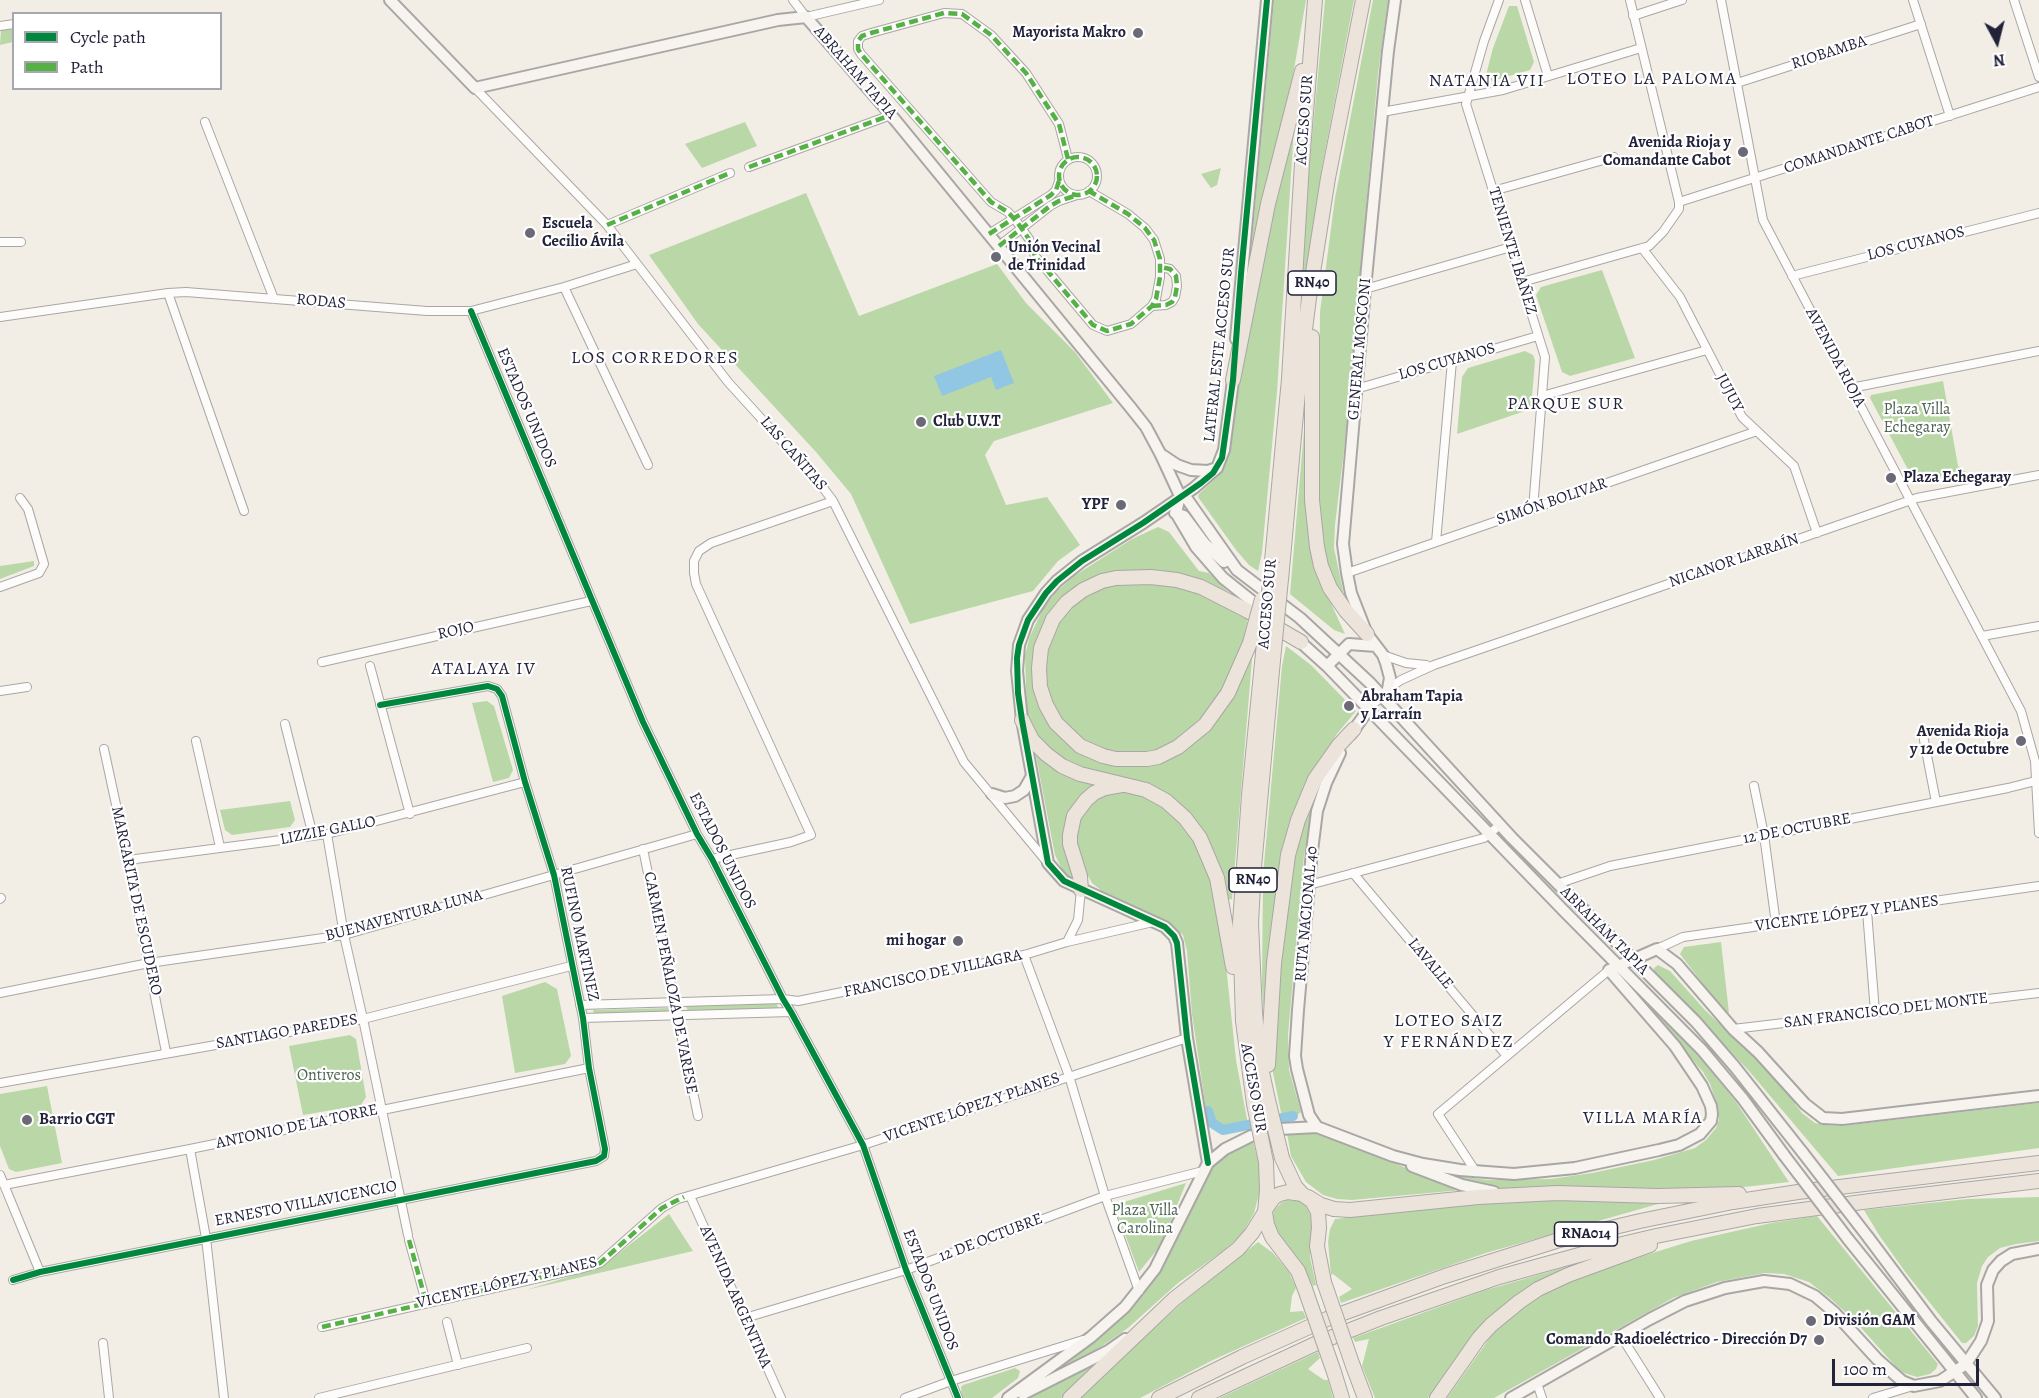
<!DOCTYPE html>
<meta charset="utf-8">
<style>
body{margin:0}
#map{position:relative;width:2039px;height:1398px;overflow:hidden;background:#f2eee5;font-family:Alegreya,serif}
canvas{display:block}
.legend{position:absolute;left:12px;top:12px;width:210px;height:78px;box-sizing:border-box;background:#fff;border:2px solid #a7a7b1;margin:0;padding:8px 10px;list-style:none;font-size:18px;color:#22223b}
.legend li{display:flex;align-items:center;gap:12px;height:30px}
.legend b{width:30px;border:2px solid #a7a7b1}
.north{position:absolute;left:1967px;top:12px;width:60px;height:60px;-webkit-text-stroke:4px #fff;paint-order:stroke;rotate:173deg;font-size:16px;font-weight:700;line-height:24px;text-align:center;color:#22223b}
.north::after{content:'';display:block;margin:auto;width:21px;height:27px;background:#22223b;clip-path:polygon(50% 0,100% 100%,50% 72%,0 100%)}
.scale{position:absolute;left:1832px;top:1359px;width:147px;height:27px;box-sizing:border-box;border:3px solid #22223b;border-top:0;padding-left:8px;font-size:18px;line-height:21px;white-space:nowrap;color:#22223b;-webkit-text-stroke:4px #fff;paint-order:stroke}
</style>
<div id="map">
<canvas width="2039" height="1398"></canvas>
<ul class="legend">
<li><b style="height:8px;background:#00873e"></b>Cycle path</li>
<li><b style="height:8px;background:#55b146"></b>Path</li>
</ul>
<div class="north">N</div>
<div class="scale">100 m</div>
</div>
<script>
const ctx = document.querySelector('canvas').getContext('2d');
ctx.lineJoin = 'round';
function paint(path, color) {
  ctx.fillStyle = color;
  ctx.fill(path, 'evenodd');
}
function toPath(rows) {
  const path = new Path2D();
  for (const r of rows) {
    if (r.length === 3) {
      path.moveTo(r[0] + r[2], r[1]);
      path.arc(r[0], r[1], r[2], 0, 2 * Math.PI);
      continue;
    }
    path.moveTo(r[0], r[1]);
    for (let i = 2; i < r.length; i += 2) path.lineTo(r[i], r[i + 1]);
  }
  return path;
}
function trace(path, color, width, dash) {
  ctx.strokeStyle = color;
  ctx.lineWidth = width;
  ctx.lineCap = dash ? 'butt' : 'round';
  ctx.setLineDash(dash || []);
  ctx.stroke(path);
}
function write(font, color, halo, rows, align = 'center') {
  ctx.font = font + ' Alegreya,serif';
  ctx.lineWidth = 4.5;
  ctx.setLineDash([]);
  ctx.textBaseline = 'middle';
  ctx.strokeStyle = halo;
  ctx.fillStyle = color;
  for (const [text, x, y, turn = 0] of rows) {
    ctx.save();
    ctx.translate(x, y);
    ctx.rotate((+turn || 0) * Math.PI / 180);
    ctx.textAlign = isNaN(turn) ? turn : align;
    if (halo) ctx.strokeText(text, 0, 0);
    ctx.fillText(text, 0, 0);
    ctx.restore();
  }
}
paint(toPath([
 [1274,0,1306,0,1289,98,1250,262],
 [1325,0,1354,0,1322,167,1301,303,1305,213],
 [1373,0,1388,0,1378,73,1346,433,1335,525,1334,548,1345,600,1326,568,1318,505,1320,312,1335,198],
 [1509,6,1517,6,1534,62,1530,70,1492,81,1486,75,1493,48],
 [13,29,13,42,0,45,1,30],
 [745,122,757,146,702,168,685,144],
 [1294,128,1277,392,1262,553,1258,571,1249,565,1236,550,1198,497,1199,494,1218,476,1227,460,1254,286],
 [1221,168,1217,185,1211,188,1201,174],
 [806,193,859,316,997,264,1026,303,1075,352,1113,403,994,441,985,455,1006,505,1047,497,1080,545,1058,561,1033,591,910,624,851,494,816,452,698,324,649,255],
 [1602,270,1635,358,1570,376,1562,372,1536,295,1541,287],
 [1525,351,1533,355,1535,361,1531,409,1457,434,1462,377,1468,368],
 [1943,381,1958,466,1966,472,1918,481,1913,479,1870,398,1871,395],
 [1306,407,1325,590,1345,634,1334,630,1290,594],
 [1158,527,1169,532,1199,571,1209,573,1228,592,1228,595,1125,573,1050,617,1042,706,1102,760,1182,749,1253,648,1232,899,1227,900,1188,815,1074,767,1043,747,1027,718,1025,655,1030,636,1043,609,1056,592,1074,576,1132,539],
 [34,561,34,566,0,579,0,566],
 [1129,581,1190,587,1248,617,1244,639,1231,672,1221,693,1206,713,1177,740,1159,749,1138,754,1108,752,1084,742,1057,715,1049,699,1044,677,1047,646,1054,627,1070,607,1099,587],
 [1286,646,1311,665,1356,711,1336,735,1308,784,1264,1006,1263,1004,1262,985,1263,875,1282,666],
 [487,701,494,706,513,770,509,778,493,782,472,703],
 [1039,755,1102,782,1094,788,1065,850,1075,877,1073,881,1062,869,1055,855,1036,756],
 [1124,789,1159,802,1187,827,1209,871,1225,956,1236,1060,1248,1125,1230,1128,1221,1128,1213,1122,1209,1110,1206,1110,1192,1014,1187,951,1183,935,1165,920,1102,891,1092,883,1081,863,1075,841,1077,824,1083,811,1101,795],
 [1316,790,1304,855,1288,1035,1289,1070,1301,1112,1297,1115,1282,1117,1273,1073,1274,1013,1294,849],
 [290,801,295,820,290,827,232,835,225,830,220,810],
 [1721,942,1729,1013,1723,1010,1680,954,1684,947],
 [1658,965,1670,971,1705,1010,1757,1059,1796,1102,1795,1104,1802,1113,1815,1123,1825,1125,1842,1126,2039,1103,2039,1148,1838,1176,1749,1071,1654,971,1654,968],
 [545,982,557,989,571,1056,565,1064,515,1073,502,996],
 [1629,982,1702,1060,1736,1102,1789,1182,1735,1188,1668,1191,1508,1189,1478,1185,1431,1169,1466,1177,1488,1180,1551,1179,1592,1173,1654,1160,1695,1148,1706,1140,1716,1128,1719,1120,1718,1106,1710,1084,1703,1072,1627,983],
 [776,1003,779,1009,688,1011,686,1006],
 [671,1008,672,1013,594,1015,593,1010],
 [350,1035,356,1039,366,1097,361,1105,303,1115,289,1046],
 [47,1086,62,1163,16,1172,9,1169,0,1146,0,1094],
 [1305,1132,1322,1135,1462,1190,1352,1200,1337,1199,1323,1195,1306,1182,1291,1156,1287,1133],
 [1253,1141,1259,1164,1259,1194,1254,1213,1242,1234,1226,1249,1178,1283,1128,1328,1096,1350,1058,1369,1127,1313,1144,1293,1165,1263,1202,1184,1213,1167,1222,1156],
 [1186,1183,1161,1245,1139,1272,1114,1205],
 [2039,1197,2039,1241,2016,1244,2000,1248,1988,1257,1982,1266,1977,1283,1978,1326,1974,1336,1966,1343,1962,1343,1906,1273,1879,1235,1864,1210,1967,1199],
 [1564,1198,1658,1204,1486,1253,1341,1303,1339,1297,1352,1289,1333,1274,1331,1275,1328,1242,1330,1229,1335,1219,1489,1202],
 [1287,1200,1300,1201,1304,1203,1311,1216,1313,1226,1310,1257,1316,1285,1313,1286,1300,1261,1278,1237,1272,1221,1274,1210,1281,1203],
 [669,1214,693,1251,526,1290,601,1267],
 [1817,1216,1938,1364,1936,1369,1930,1374,1917,1377,1904,1373,1898,1369,1854,1320,1831,1299,1809,1282,1784,1274,1765,1273,1717,1282,1673,1298,1494,1398,1447,1398,1494,1332,1524,1306,1555,1288,1595,1271,1691,1241,1771,1223],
 [1258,1242,1273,1253,1289,1272,1296,1288,1292,1296,1290,1312,1303,1311,1306,1318,1213,1360,1140,1398,1077,1398,1182,1303],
 [1576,1264,1577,1265,1469,1341,1428,1398,1375,1398,1362,1366,1369,1339,1355,1342,1353,1338,1486,1290],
 [1318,1352,1320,1358,1308,1369,1324,1380,1328,1380,1333,1398,1219,1398],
 [1099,1361,1061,1398,1025,1398],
 [1015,1368,1020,1371,1018,1378,992,1398,962,1398,961,1387,963,1385]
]), '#bad7a8');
paint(toPath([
 [1001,350,1014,383,996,390,991,377,942,396,934,376]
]), '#91c7e3');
trace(toPath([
 [1208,1111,1212,1123,1223,1130,1293,1116]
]), '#91c7e3', 10);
const street = toPath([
 [793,0,806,17,879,0],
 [1499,0,1484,41,1466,104,1545,357,1533,509],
 [1525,0,1548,76],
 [1721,0,1763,220,2021,711,2035,761,2039,833],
 [1913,0,1950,116],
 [2014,0,2039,77],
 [1633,16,1682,0],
 [0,26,14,24],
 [1737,83,1921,24],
 [475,88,607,225,728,382,818,481,833,501,964,762,1047,862],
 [1382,112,1503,90,1641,48],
 [205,122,274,299],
 [1078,176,19],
 [1068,159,1059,124,1026,73,991,35,962,14,944,13,871,33,862,36,858,41,858,49,861,54,991,202,1008,212,1017,222,1029,239,1035,256,1093,325,1107,331,1131,324,1152,306,1156,299,1160,277,1160,259,1154,240,1145,228,1128,214,1089,191],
 [749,167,891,115],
 [1493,191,1614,157],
 [1679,202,2039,87],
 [607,225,730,173],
 [989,234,1051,195,1056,190,1059,181],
 [0,242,21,242],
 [999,246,1050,206,1059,201,1077,195],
 [1642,248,1680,297,1742,417,1794,466,1817,533],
 [1792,276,2039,213],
 [1522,282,1649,246,1663,232,1679,209,1679,202,1630,0],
 [564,287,648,465],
 [1365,289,1511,247],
 [168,293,244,511],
 [1152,306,1166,305,1172,302,1175,297,1177,286,1176,276,1170,269,1160,267],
 [471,311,643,722,697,834,712,859,783,999,791,1012,863,1145,906,1270,958,1398],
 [0,317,168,293,186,292,427,311,471,311,564,287,637,264],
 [1851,388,2039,351],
 [1356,389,1538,336],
 [1542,396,1707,350],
 [1436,542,1452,361],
 [1347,573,1757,431],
 [0,587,39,573,44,564,28,509,20,498],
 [1982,636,2039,626],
 [1383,655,1406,663,1426,665],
 [322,662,591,601],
 [370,666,410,814],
 [0,691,27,687],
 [1368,710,1388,689,1401,680,1434,665,1917,498,2039,475],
 [285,724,313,836],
 [1924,740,1936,802],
 [196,741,220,847],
 [104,749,128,860,166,1052],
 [1754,786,1764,835,1776,924],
 [327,834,344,935,363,1019,408,1235],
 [643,849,698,1116],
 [712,859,791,842,811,835,696,584,694,573,694,561,699,551,711,543,833,501],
 [128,860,327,834,525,782],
 [1353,873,1507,1056],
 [1557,884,1610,866,2008,788,2039,780],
 [1309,885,1484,838,1500,825],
 [0,899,1,898],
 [1867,911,1875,1012],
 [1067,942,1078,920,1081,890],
 [1657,949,1683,937,2039,886],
 [1024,955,1069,1076,1105,1196,1139,1291],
 [0,993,149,963,344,935,697,834],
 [580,1005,783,999,798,1001,1024,955,1067,942,1153,922],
 [583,1018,791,1012],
 [1733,1029,2039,993],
 [0,1083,363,1019,571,966],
 [190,1149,206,1238,224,1398],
 [1476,1172,1438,1114,1609,970],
 [0,1175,40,1272],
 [4,1185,190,1149,589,1068],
 [690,1196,781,1398],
 [409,1240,426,1302],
 [13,1280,40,1272,596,1161,604,1156,605,1149,589,1068,583,1018,554,875,525,782,502,696,497,689,488,686,380,705],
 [745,1318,906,1270,1105,1196,1203,1171],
 [447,1322,458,1365],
 [322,1327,583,1268,600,1263,662,1208,678,1199,863,1145,1187,1038],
 [1621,1336,1660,1398],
 [103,1343,109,1398],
 [1537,1383,1542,1398],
 [319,1398,527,1348],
 [905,1398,951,1381,1083,1340],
 [1873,1398,1913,1386]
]);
const secondary = toPath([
 [390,0,475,88,778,20,806,17,891,115,1131,408,1146,427,1161,455,1180,496,1187,499,1237,570,1300,618,1370,683,1512,838,1696,1022,1735,1067,1803,1153],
 [1236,339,1267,0],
 [1162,455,1177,465,1191,470,1208,471,1217,468],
 [1180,496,1176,513,1196,547,1223,578,1263,610],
 [1175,513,1184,516,1205,544,1224,562],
 [1296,638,1327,666,1564,911,1702,1050,1743,1099,1784,1155],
 [1327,666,1349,644,1376,646],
 [1388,689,1390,678,1386,663,1383,655,1367,634,1351,593,1347,573,1343,544,1365,289,1388,51,1395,0],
 [1351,734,1368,710],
 [992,794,1005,798,1015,796,1024,790,1032,776],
 [1317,1127,1309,1115,1297,1069,1295,1056,1298,1010,1312,851,1317,811,1326,783,1340,753],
 [1208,1163,1187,1038,1177,943,1174,936,1165,927,1064,881,1048,863,1022,720,1017,671,1019,645,1028,620,1046,593,1057,581,1082,561,1143,523,1194,488,1217,468,1224,450,1234,373],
 [1412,1166,1462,1185,1494,1192],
 [1868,1237,1931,1321,1995,1398],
 [1848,1239,1976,1398],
 [1023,1394,1108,1351,1125,1339],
 [1008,1398,1091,1337,1125,1307,1155,1269,1208,1163,1225,1149,1251,1136,1280,1129,1317,1127,1393,1156,1423,1164,1460,1170,1514,1174,1575,1168,1659,1150,1679,1145,1700,1134,1711,1121,1712,1114,1711,1106,1702,1086,1675,1046,1609,970,1657,949,1677,964,1733,1029,1758,1052,1805,1104,1823,1118,1842,1119,2039,1096],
 [1511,1398,1650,1319,1685,1301,1725,1288,1764,1281,1790,1284,1815,1296,1834,1312,1877,1359,1902,1381,1914,1386,1940,1381,1966,1364,1981,1341,1988,1321,1987,1285,1993,1270,2001,1261,2012,1254,2039,1249]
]);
const highway = toPath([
 [1312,337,1312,500,1317,547,1321,566,1330,588,1346,611,1367,634],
 [1233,380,1268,204,1302,71],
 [1272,561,1289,379,1302,163,1315,0],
 [1282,569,1300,370,1309,298,1328,178,1363,0],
 [1250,643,1228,693,1205,725,1178,747,1158,757,1147,759,1116,759,1103,756,1080,746,1056,723,1046,705,1040,687,1039,668,1041,648,1053,619,1067,602,1083,590,1102,581,1116,578,1151,577,1177,580,1201,587,1248,611,1301,642],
 [1022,720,1032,740,1046,754,1062,766,1080,774,1146,790,1166,801,1185,818,1200,838,1217,878,1233,967],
 [1081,890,1080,876,1070,844,1070,835,1074,816,1086,800,1094,793,1105,788,1122,785],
 [1268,1065,1274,963,1288,855,1298,820,1315,779,1339,745,1354,729],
 [1268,1100,1260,1063,1255,1013,1251,923,1254,867,1273,660],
 [1254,1104,1243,1021,1240,923,1249,795,1263,653],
 [1282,1158,1295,1186,1302,1194,1312,1201,1318,1212,1319,1228,1317,1246,1324,1282],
 [1266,1162,1267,1190,1265,1212,1267,1225,1272,1237,1298,1271,1305,1289],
 [1308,1197,1321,1205,1334,1209,1350,1210,1478,1197,1557,1193,1657,1196,1739,1194],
 [1267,1207,1274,1197,1280,1194,1288,1192,1302,1194],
 [1353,1366,1365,1398],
 [1334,1372,1342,1398],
 [1070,1398,1174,1299,1238,1249,1252,1233,1265,1212],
 [1159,1398,1242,1357,1327,1319,1445,1276,1556,1241,1640,1221,1733,1202,1798,1192,2039,1163],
 [1199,1398,1315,1344,1381,1318,1499,1277,1597,1250,1656,1236,1757,1216,1870,1201,2039,1181],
 [1437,1398,1479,1338,1491,1325,1519,1302,1538,1289,1568,1275,1650,1245]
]);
trace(street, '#a9a7a5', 10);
trace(secondary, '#a9a7a5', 14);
trace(highway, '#a9a7a5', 16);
trace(street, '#fdfcfb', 8);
trace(secondary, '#f7f3ee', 10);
trace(highway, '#ece4da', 14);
const secondaryBridge = toPath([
 [1803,1153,1868,1237],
 [1784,1155,1848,1239]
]);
const highwayBridge = toPath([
 [1250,643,1262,599],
 [1263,653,1272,561],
 [1273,660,1282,569],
 [1268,1100,1282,1158],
 [1254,1104,1266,1162],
 [1324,1282,1353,1366],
 [1305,1289,1334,1372]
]);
trace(secondaryBridge, '#a9a7a5', 14, []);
trace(highwayBridge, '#a9a7a5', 16, []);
trace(secondaryBridge, '#f7f3ee', 10);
trace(highwayBridge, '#ece4da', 14);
trace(toPath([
 [1078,176,19],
 [1068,159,1059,124,1026,73,991,35,962,14,944,13,871,33,862,36,858,41,858,49,861,54,991,202,1008,212,1017,222,1029,239,1035,256,1093,325,1107,331,1131,324,1152,306,1156,299,1160,277,1160,259,1154,240,1145,228,1128,214,1089,191],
 [749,167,891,115],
 [607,225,730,173],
 [989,234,1051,195,1056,190,1059,181],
 [999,246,1050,206,1059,201,1078,195],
 [1152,306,1166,305,1172,302,1175,297,1177,286,1176,276,1170,269,1160,267],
 [409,1240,426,1302],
 [322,1327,583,1268,600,1263,662,1208,684,1197]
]), '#55b146', 4.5, [9, 4.5]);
trace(toPath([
 [471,311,643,722,697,834,712,859,783,999,791,1012,863,1145,906,1270,958,1398],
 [1208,1163,1187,1038,1177,943,1174,936,1165,927,1064,881,1048,863,1022,720,1018,693,1017,658,1019,645,1028,620,1046,593,1057,581,1082,561,1143,523,1201,483,1213,473,1222,458,1233,380,1241,274,1267,0],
 [13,1280,40,1272,596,1161,604,1156,605,1149,589,1068,583,1018,554,875,525,782,502,696,497,689,488,686,380,705]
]), '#00873e', 6);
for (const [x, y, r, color] of [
 [1138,33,6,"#6b6976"],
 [1743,152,6,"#6b6976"],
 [530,233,6,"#6b6976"],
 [996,257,6,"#6b6976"],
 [921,422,6,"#6b6976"],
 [1891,478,6,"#6b6976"],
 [1121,505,6,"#6b6976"],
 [1349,706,6,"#6b6976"],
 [2021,741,6,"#6b6976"],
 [958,941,6,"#6b6976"],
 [27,1120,6,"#6b6976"],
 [1811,1321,6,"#6b6976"],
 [1819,1340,6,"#6b6976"]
]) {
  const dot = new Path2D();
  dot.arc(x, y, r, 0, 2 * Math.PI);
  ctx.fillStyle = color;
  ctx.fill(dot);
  trace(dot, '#fff', 2);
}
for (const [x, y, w] of [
 [1312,283,48],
 [1253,880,48],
 [1586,1234,63]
]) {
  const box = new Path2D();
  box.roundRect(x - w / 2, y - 12, w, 24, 4.5);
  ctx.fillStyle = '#fff';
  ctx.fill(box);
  trace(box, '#22223b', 1.5);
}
write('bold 15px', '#22223b', null, [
 ["RN40",1312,283],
 ["RN40",1253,880],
 ["RNA014",1586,1234]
]);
write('bold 16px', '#22223b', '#fff', [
 ["Mayorista Makro",1126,33,"right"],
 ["Avenida Rioja y",1731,143,"right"],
 ["Comandante Cabot",1731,161,"right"],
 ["Escuela",542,224],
 ["Cecilio Ávila",542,242],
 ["Unión Vecinal",1008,248],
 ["de Trinidad",1008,266],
 ["Club U.V.T",933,422],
 ["Plaza Echegaray",1903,478],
 ["YPF",1109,505,"right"],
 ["Abraham Tapia",1361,697],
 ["y Larraín",1361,715],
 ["Avenida Rioja",2009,732,"right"],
 ["y 12 de Octubre",2009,750,"right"],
 ["mi hogar",946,941,"right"],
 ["Barrio CGT",39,1120],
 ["División GAM",1823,1321],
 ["Comando Radioeléctrico - Dirección D7",1807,1340,"right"]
], 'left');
write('16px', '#22223b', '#fff', [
 ["RIOBAMBA",1829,53,-18],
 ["ABRAHAM TAPIA",855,73,49],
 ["ACCESO SUR",1305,120,-86],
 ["COMANDANTE CABOT",1859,145,-18],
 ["LOS CUYANOS",1916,244,-14],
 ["TENIENTE IBAÑEZ",1512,251,73],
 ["RODAS",321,302,5],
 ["LATERAL ESTE ACCESO SUR",1220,345,-84],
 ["GENERAL MOSCONI",1360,349,-85],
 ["AVENIDA RIOJA",1835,358,62],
 ["LOS CUYANOS",1447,362,-16],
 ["JUJUY",1729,393,62],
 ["ESTADOS UNIDOS",526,408,67],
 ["LAS CAÑITAS",793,454,49],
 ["SIMÓN BOLIVAR",1552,502,-19],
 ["NICANOR LARRAÍN",1734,561,-19],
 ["ACCESO SUR",1268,604,-85],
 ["ROJO",456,631,-13],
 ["12 DE OCTUBRE",1797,829,-11],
 ["LIZZIE GALLO",328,831,-11],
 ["ESTADOS UNIDOS",722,851,63],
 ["MARGARITA DE ESCUDERO",136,901,78],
 ["RUTA NACIONAL 40",1307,914,-85],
 ["VICENTE LÓPEZ Y PLANES",1847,914,-8],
 ["BUENAVENTURA LUNA",404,916,-15],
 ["ABRAHAM TAPIA",1604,931,45],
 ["RUFINO MARTINEZ",579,934,78],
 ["LAVALLE",1430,964,50],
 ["FRANCISCO DE VILLAGRA",933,974,-12],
 ["CARMEN PEÑALOZA DE VARESE",670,983,79],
 ["SAN FRANCISCO DEL MONTE",1886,1011,-7],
 ["SANTIAGO PAREDES",287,1032,-10],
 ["ACCESO SUR",1253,1088,80],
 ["VICENTE LÓPEZ Y PLANES",972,1108,-19],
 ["ANTONIO DE LA TORRE",297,1127,-12],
 ["ERNESTO VILLAVICENCIO",306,1204,-11],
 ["12 DE OCTUBRE",991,1238,-21],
 ["VICENTE LÓPEZ Y PLANES",507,1283,-13],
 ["ESTADOS UNIDOS",930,1290,69],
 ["AVENIDA ARGENTINA",735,1297,66]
]);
write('16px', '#4d6353', '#fff', [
 ["Plaza Villa",1917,410],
 ["Echegaray",1917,428],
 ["Ontiveros",329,1076],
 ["Plaza Villa",1145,1211],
 ["Carolina",1145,1229]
]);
ctx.letterSpacing = '1.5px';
write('18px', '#22223b', '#fff', [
 ["LOTEO LA PALOMA",1652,80],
 ["NATANIA VII",1487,82],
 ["LOS CORREDORES",655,359],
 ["PARQUE SUR",1566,405],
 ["ATALAYA IV",484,670],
 ["LOTEO SAIZ",1449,1022],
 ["Y FERNÁNDEZ",1449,1043],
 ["VILLA MARÍA",1643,1119]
]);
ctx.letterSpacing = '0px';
</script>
